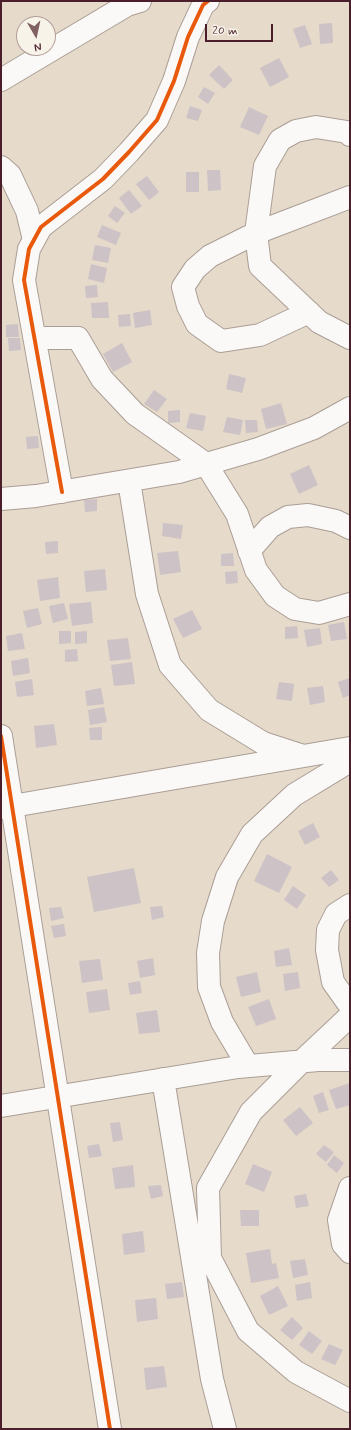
<!DOCTYPE html>
<style>
body{margin:0}
#map{position:relative;width:351px;height:1430px;overflow:hidden;background:#e6daca;font-family:Mynerve,sans-serif}
canvas{display:block}
.frame{position:absolute;inset:0;border:2px solid #4a1f2b;pointer-events:none}
.north{position:absolute;left:16px;top:16px;width:40px;height:40px;box-sizing:border-box;background:#f7f3e8;border:1px solid #b29e9c;border-radius:50%;rotate:171deg;font-size:11px;font-weight:700;line-height:16px;text-align:center;color:#4a1f2b}
.north::after{content:'';display:block;margin:auto;width:14px;height:18px;background:#816063;clip-path:polygon(50% 0,100% 100%,50% 72%,0 100%)}
.scale{position:absolute;left:205px;top:24px;width:68px;height:18px;box-sizing:border-box;border:2px solid #4a1f2b;border-top:0;padding-left:5px;font-size:12px;line-height:14px;white-space:nowrap;color:#4a1f2b;-webkit-text-stroke:3px #f7f3e8;paint-order:stroke}
</style>
<div id="map">
<canvas width="351" height="1430"></canvas>
<div class="frame"></div>
<div class="north">N</div>
<div class="scale">20 m</div>
</div>
<script>
const ctx = document.querySelector('canvas').getContext('2d');
ctx.lineJoin = 'round';
function paint(path, color) {
  ctx.fillStyle = color;
  ctx.fill(path, 'evenodd');
}
function toPath(rows) {
  const path = new Path2D();
  for (const r of rows) {
    path.moveTo(r[0], r[1]);
    for (let i = 2; i < r.length; i += 2) path.lineTo(r[i], r[i + 1]);
  }
  return path;
}
function trace(path, color, width, dash) {
  ctx.strokeStyle = color;
  ctx.lineWidth = width;
  ctx.lineCap = dash ? 'butt' : 'round';
  ctx.setLineDash(dash || []);
  ctx.stroke(path);
}
paint(toPath([
 [332,23,333,43,320,44,319,24],
 [305,25,312,44,300,48,293,29],
 [279,58,289,77,270,87,260,68],
 [219,65,233,80,224,89,209,75],
 [204,87,215,93,208,104,198,97],
 [190,106,202,110,198,121,186,118],
 [249,107,268,116,259,135,240,127],
 [207,170,220,170,221,190,208,191],
 [186,172,199,172,199,192,186,192],
 [147,176,159,192,149,200,136,184],
 [129,190,142,206,131,214,119,198],
 [115,206,125,213,117,223,108,216],
 [102,225,121,233,116,245,97,237],
 [95,245,111,248,108,263,92,260],
 [91,264,107,268,104,283,88,279],
 [97,285,98,297,86,298,85,286],
 [108,302,109,318,92,318,91,303],
 [150,310,152,325,135,328,133,313],
 [130,314,131,326,119,327,118,315],
 [18,324,19,337,6,337,6,325],
 [8,338,20,338,21,350,9,351],
 [122,343,132,362,113,372,103,354],
 [229,374,246,378,242,393,226,389],
 [154,390,167,399,157,412,144,404],
 [281,403,287,424,266,429,261,409],
 [180,410,180,422,168,423,168,411],
 [190,413,206,416,203,431,186,428],
 [227,417,243,420,240,435,223,432],
 [245,420,257,420,258,432,246,433],
 [38,436,39,448,27,449,26,437],
 [309,465,318,485,299,494,290,474],
 [97,499,97,511,85,512,84,500],
 [163,523,183,525,181,539,162,536],
 [58,541,58,553,46,554,45,542],
 [178,551,181,572,160,575,157,553],
 [233,553,234,566,221,566,221,554],
 [105,569,107,590,86,592,84,571],
 [237,571,238,583,226,584,225,572],
 [58,577,60,598,40,601,37,580],
 [91,602,93,623,72,626,69,604],
 [64,603,68,619,53,623,49,606],
 [38,608,42,624,27,628,23,611],
 [192,610,202,629,183,638,173,619],
 [344,622,347,639,331,641,328,625],
 [297,626,298,638,285,639,285,627],
 [320,628,322,644,307,647,304,630],
 [59,631,71,631,71,643,59,644],
 [87,631,87,643,75,644,75,632],
 [22,633,25,649,8,651,6,636],
 [128,638,131,659,110,661,107,640],
 [77,649,78,661,65,662,65,650],
 [28,658,30,673,13,676,11,661],
 [132,662,135,684,114,686,111,665],
 [350,678,350,695,343,698,338,682],
 [32,679,34,695,17,697,15,682],
 [279,682,294,684,292,701,276,699],
 [323,686,325,702,310,705,307,688],
 [101,688,104,704,87,706,85,691],
 [104,707,107,722,90,725,88,710],
 [54,724,57,745,36,748,34,726],
 [102,727,102,740,90,740,89,728],
 [313,823,320,837,305,845,298,831],
 [267,854,292,867,279,893,254,881],
 [134,868,141,903,94,912,87,877],
 [331,870,339,880,329,887,321,878],
 [293,886,306,895,297,909,284,900],
 [162,906,164,917,152,920,150,907],
 [61,907,64,918,51,921,49,908],
 [64,924,66,936,54,938,51,926],
 [289,948,292,965,276,967,274,951],
 [153,958,155,975,140,978,137,961],
 [100,959,103,980,82,983,79,961],
 [257,972,261,992,241,997,236,977],
 [298,972,300,988,285,991,283,974],
 [140,981,142,993,130,995,128,983],
 [107,989,110,1010,89,1013,86,992],
 [269,999,276,1019,256,1026,248,1007],
 [157,1010,160,1032,139,1034,136,1013],
 [350,1083,350,1105,336,1109,329,1090],
 [323,1092,329,1110,319,1113,313,1096],
 [300,1107,313,1123,296,1136,283,1120],
 [120,1122,123,1140,113,1142,110,1123],
 [99,1144,102,1156,89,1158,87,1146],
 [324,1145,334,1152,326,1162,316,1154],
 [334,1155,344,1163,337,1173,327,1165],
 [253,1164,272,1172,264,1192,245,1184],
 [133,1165,135,1187,115,1189,112,1168],
 [161,1185,163,1196,151,1199,148,1186],
 [306,1194,309,1206,296,1208,294,1196],
 [240,1210,259,1210,259,1226,241,1226],
 [143,1231,145,1252,124,1255,122,1234],
 [270,1249,272,1264,276,1263,279,1278,251,1283,246,1253],
 [305,1259,308,1275,293,1278,290,1261],
 [182,1282,184,1297,167,1299,165,1284],
 [310,1282,312,1298,297,1301,295,1285],
 [278,1286,288,1306,269,1315,260,1296],
 [156,1298,158,1319,137,1322,135,1300],
 [292,1317,303,1328,292,1340,280,1330],
 [309,1331,322,1341,312,1354,299,1345],
 [329,1344,343,1350,335,1365,321,1359],
 [164,1366,167,1387,146,1390,144,1368]
]), '#cdc2c6');
const minor = toPath([
 [1,80,127,5,140,1],
 [350,135,347,132,316,127,296,131,280,140,265,166,256,233,260,266,319,322,350,338],
 [1,167,10,175,27,211,34,240],
 [309,312,260,335,221,341,197,324,188,306,183,287,195,269,210,256,256,233,350,197],
 [35,338,78,338,102,379,135,414,206,464,237,514,256,570,275,596,295,609,319,613,350,604],
 [129,481,147,594,170,665,209,710,263,743,300,755],
 [62,492,24,280,29,249,41,227,103,179,129,152,157,120,174,81,188,37,203,5,208,1],
 [1,499,36,496,179,472,258,449,314,428,350,408],
 [249,551,270,527,288,517,308,515,336,521,350,528],
 [1,736,110,1429],
 [1,808,350,748],
 [350,905,336,914,328,930,327,950,333,982,350,1006],
 [350,1016,302,1061,251,1112,208,1188,210,1258,248,1331,296,1372,350,1401],
 [248,1066,222,1022,209,987,208,953,213,921,227,877,252,834,294,795,350,761],
 [163,1079,212,1379,225,1429],
 [1,1106,238,1067,318,1060,350,1060],
 [350,1188,339,1220,343,1244,350,1252]
]);
trace(minor, '#aa9e96', 24);
trace(minor, '#fbf9f7', 22);
trace(toPath([
 [62,492,24,280,29,249,41,227,103,179,129,152,157,120,174,81,188,37,203,5,208,1],
 [1,736,110,1429]
]), '#e8590c', 4);
</script>
